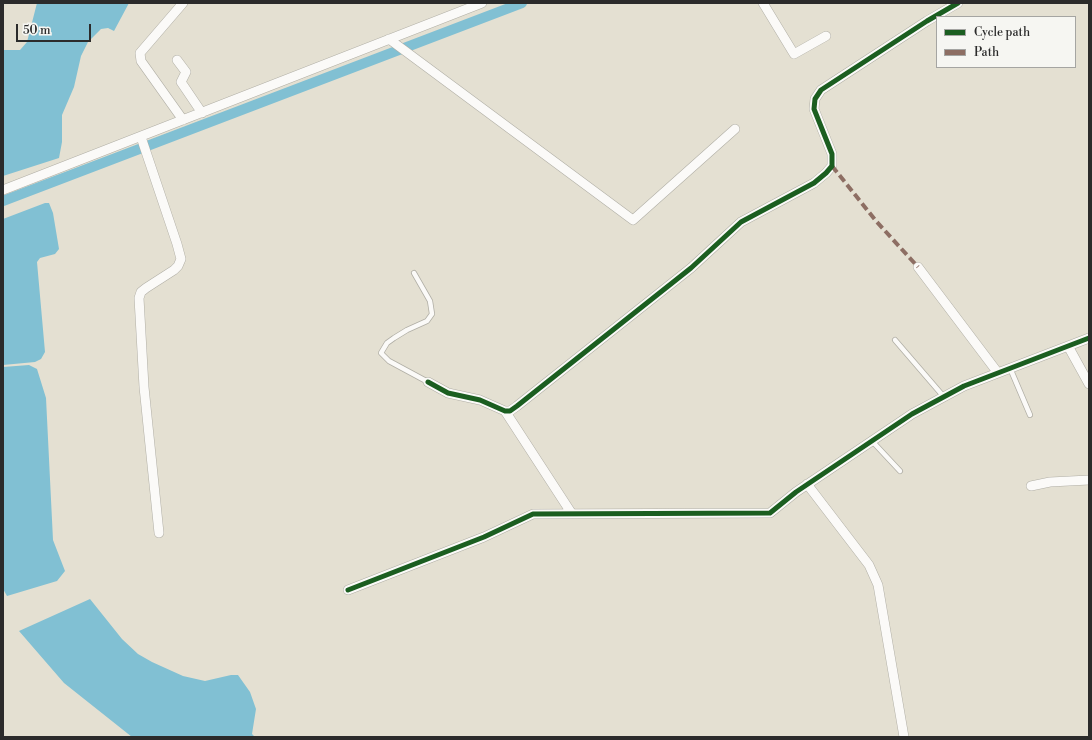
<!DOCTYPE html>
<style>
body{margin:0}
#map{position:relative;width:1092px;height:740px;overflow:hidden;background:#e4e0d2;font-family:"Libre Bodoni",serif}
canvas{display:block}
.frame{position:absolute;inset:0;border:4px solid #2b2b2b;pointer-events:none}
.legend{position:absolute;left:936px;top:16px;width:140px;height:52px;box-sizing:border-box;background:#f6f6f2;border:1px solid #a5a5a2;margin:0;padding:5px 7px;list-style:none;font-size:12px;color:#2b2b2b}
.legend li{display:flex;align-items:center;gap:8px;height:20px}
.legend b{width:20px;border:1px solid #a5a5a2}
.scale{position:absolute;left:16px;top:24px;width:75px;height:18px;box-sizing:border-box;border:2px solid #2b2b2b;border-top:0;padding-left:5px;font-size:12px;line-height:14px;white-space:nowrap;color:#2b2b2b;-webkit-text-stroke:3px #f6f6f2;paint-order:stroke}
</style>
<div id="map">
<canvas width="1092" height="740"></canvas>
<div class="frame"></div>
<ul class="legend">
<li><b style="height:5px;background:#1b5e20"></b>Cycle path</li>
<li><b style="height:5px;background:#8d6e63"></b>Path</li>
</ul>
<div class="scale">50 m</div>
</div>
<script>
const ctx = document.querySelector('canvas').getContext('2d');
ctx.lineJoin = 'round';
function paint(path, color) {
  ctx.fillStyle = color;
  ctx.fill(path, 'evenodd');
}
function toPath(rows) {
  const path = new Path2D();
  for (const r of rows) {
    path.moveTo(r[0], r[1]);
    for (let i = 2; i < r.length; i += 2) path.lineTo(r[i], r[i + 1]);
  }
  return path;
}
function trace(path, color, width, dash) {
  ctx.strokeStyle = color;
  ctx.lineWidth = width;
  ctx.lineCap = dash ? 'butt' : 'round';
  ctx.setLineDash(dash || []);
  ctx.stroke(path);
}
paint(toPath([
 [37,3,129,3,114,31,108,28,101,29,88,42,81,56,74,87,62,115,62,142,59,158,3,176,3,50,20,50,27,42],
 [45,203,49,203,53,213,59,249,55,254,40,258,37,262,45,352,41,359,35,362,3,365,3,219],
 [29,365,37,369,46,398,53,540,65,571,57,581,7,596,3,589,3,367],
 [90,599,122,639,138,654,152,662,183,676,205,681,231,675,238,675,250,692,256,709,252,734,255,737,132,737,64,683,19,631]
]), '#81c0d3');
trace(toPath([
 [3,201,522,3]
]), '#81c0d3', 10);
const lane = toPath([
 [414,273,430,301,432,314,427,321,407,330,394,338,387,343,381,353,389,361,428,382],
 [895,340,944,397],
 [1010,368,1030,415],
 [872,441,900,471]
]);
const street = toPath([
 [183,3,140,53,141,61,183,120],
 [763,3,794,54,826,36],
 [389,39,633,220,735,129],
 [177,60,186,72,181,82,202,113],
 [141,137,177,244,181,259,178,266,174,270,146,288,141,292,139,298,144,387,159,533],
 [3,190,482,3],
 [918,267,998,373],
 [1068,346,1089,384],
 [428,382,448,393,480,400,505,411,510,411,517,406,691,268,741,222,814,183,826,173,832,166,832,154,814,109,815,99,821,90,927,21,958,3],
 [505,411,572,514],
 [807,484,869,565,878,585,904,737],
 [1031,486,1050,482,1089,480],
 [348,590,484,537,533,514,770,513,796,492,912,414,964,386,1089,338]
]);
trace(lane, '#b0aea5', 6);
trace(street, '#b0aea5', 10);
trace(lane, '#fbfaf8', 4.5);
trace(street, '#fbfaf8', 9);
trace(toPath([
 [832,166,876,221,918,267]
]), '#8d6e63', 4, [8, 4]);
trace(toPath([
 [428,382,448,393,480,400,505,411,510,411,517,406,691,268,741,222,814,183,826,173,832,166,832,154,814,109,815,99,821,90,927,21,958,3],
 [348,590,484,537,533,514,770,513,796,492,912,414,964,386,1089,338]
]), '#1b5e20', 5);
</script>
